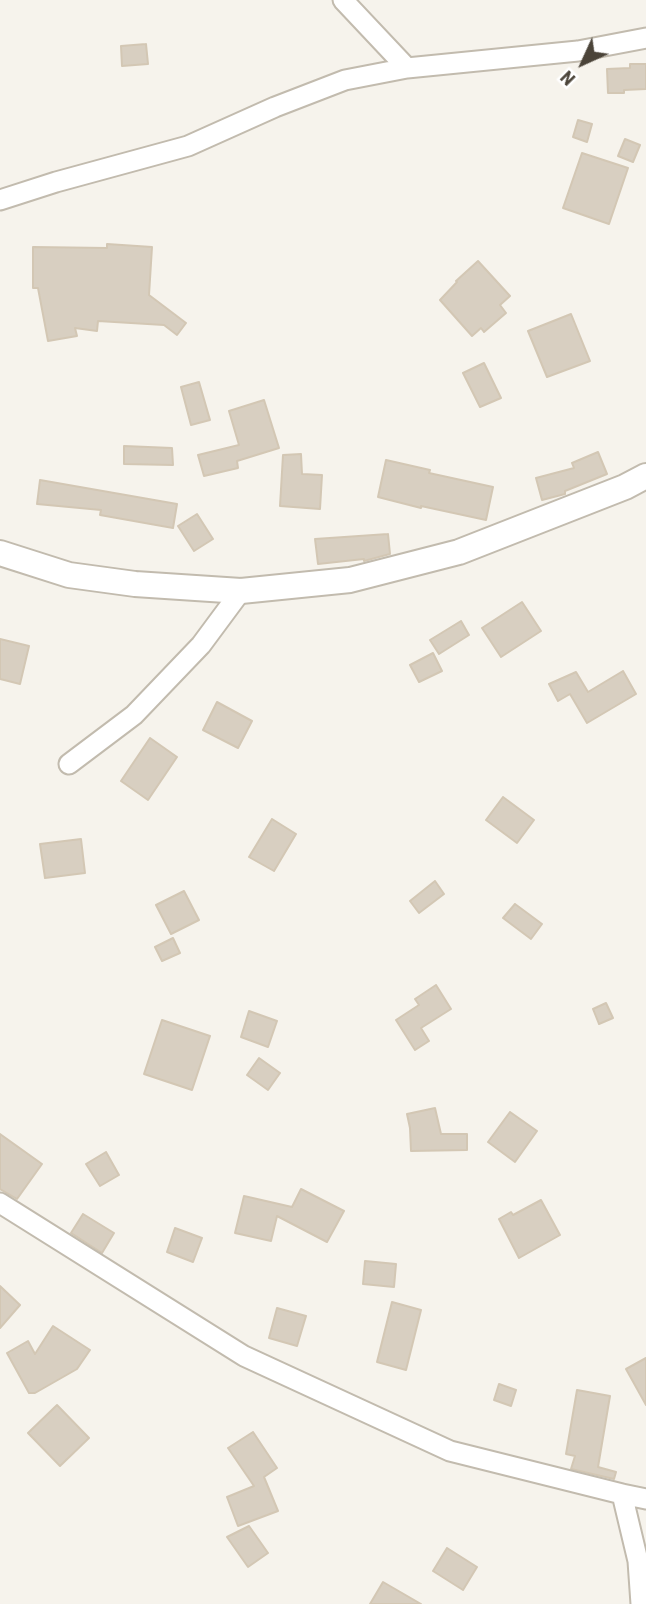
<!DOCTYPE html>
<style>
body{margin:0}
#map{position:relative;width:646px;height:1604px;overflow:hidden;background:#f6f3ec;font-family:"Roboto Condensed",sans-serif}
canvas{display:block}
.north{position:absolute;left:548px;top:28px;width:70px;height:70px;-webkit-text-stroke:5px #fff;paint-order:stroke;rotate:225deg;font-size:19px;font-weight:700;line-height:28px;text-align:center;color:#4b4439}
.north::after{content:'';display:block;margin:auto;width:24px;height:32px;background:#4b4439;clip-path:polygon(50% 0,100% 100%,50% 72%,0 100%)}
</style>
<div id="map">
<canvas width="646" height="1604"></canvas>
<div class="north">N</div>
</div>
<script>
const ctx = document.querySelector('canvas').getContext('2d');
ctx.lineJoin = 'round';
function paint(path, color) {
  ctx.fillStyle = color;
  ctx.fill(path, 'evenodd');
}
function toPath(rows) {
  const path = new Path2D();
  for (const r of rows) {
    path.moveTo(r[0], r[1]);
    for (let i = 2; i < r.length; i += 2) path.lineTo(r[i], r[i + 1]);
  }
  return path;
}
function trace(path, color, width, dash) {
  ctx.strokeStyle = color;
  ctx.lineWidth = width;
  ctx.lineCap = dash ? 'butt' : 'round';
  ctx.setLineDash(dash || []);
  ctx.stroke(path);
}
const building = toPath([
 [146,44,148,64,122,66,121,46,146,44],
 [630,64,646,64,646,89,624,90,624,93,608,93,607,69,630,68,630,64],
 [578,120,592,124,587,142,573,137,578,120],
 [625,139,640,145,633,162,618,156,625,139],
 [582,153,628,168,609,224,563,208,582,153],
 [107,244,152,247,149,295,186,323,177,335,164,325,98,321,97,331,75,328,77,336,48,341,38,288,33,288,33,247,107,248,107,244],
 [478,261,510,296,500,305,506,313,484,332,481,328,472,336,440,300,457,282,456,281,478,261],
 [571,314,590,361,547,377,528,331,571,314],
 [484,363,501,398,480,407,463,373,484,363],
 [199,382,210,420,191,425,181,387,199,382],
 [264,400,279,448,237,461,238,468,204,476,198,455,239,445,229,411,264,400],
 [124,446,172,448,173,465,124,464,124,446],
 [598,452,607,474,565,491,565,494,542,500,536,478,574,468,572,463,598,452],
 [301,454,302,474,322,475,320,509,280,506,283,455,301,454],
 [386,460,430,470,429,473,493,487,486,520,421,506,421,508,378,497,386,460],
 [40,480,177,504,173,528,100,515,101,510,37,504,40,480],
 [197,514,213,539,194,551,178,526,197,514],
 [388,534,390,554,364,561,364,559,318,564,315,539,388,534],
 [522,602,541,631,501,657,482,628,522,602],
 [461,621,469,635,439,654,430,640,461,621],
 [0,639,29,646,20,684,0,679,0,639],
 [433,653,442,671,419,682,410,665,433,653],
 [623,671,636,694,587,723,570,694,558,701,549,684,576,672,588,692,623,671],
 [217,702,252,721,238,748,203,730,217,702],
 [150,738,177,757,148,800,121,781,150,738],
 [503,797,534,820,517,843,486,820,503,797],
 [272,819,296,834,274,871,249,857,272,819],
 [81,839,85,873,45,878,40,844,81,839],
 [435,881,444,894,419,913,410,901,435,881],
 [184,891,199,920,171,934,156,905,184,891],
 [515,904,542,924,531,939,503,918,515,904],
 [173,938,180,953,162,961,155,947,173,938],
 [436,985,451,1009,421,1028,429,1041,415,1050,396,1020,419,1005,415,999,436,985],
 [606,1003,613,1018,599,1024,593,1009,606,1003],
 [249,1011,277,1021,268,1047,241,1037,249,1011],
 [162,1020,210,1036,192,1090,144,1074,162,1020],
 [259,1058,280,1073,268,1090,247,1075,259,1058],
 [435,1108,441,1134,467,1134,467,1150,411,1151,410,1128,407,1114,435,1108],
 [510,1112,537,1131,515,1162,488,1142,510,1112],
 [0,1134,42,1164,17,1199,0,1189,0,1134],
 [106,1152,119,1175,100,1186,86,1164,106,1152],
 [301,1189,344,1211,327,1242,277,1216,271,1241,235,1233,244,1196,292,1207,301,1189],
 [541,1200,560,1235,519,1258,499,1219,511,1212,513,1215,541,1200],
 [83,1214,114,1233,102,1253,71,1233,83,1214],
 [175,1228,202,1238,193,1262,167,1252,175,1228],
 [365,1261,396,1264,394,1287,363,1284,365,1261],
 [0,1286,20,1305,0,1328,0,1286],
 [392,1302,421,1310,406,1370,377,1362,392,1302],
 [277,1308,306,1316,297,1346,269,1338,277,1308],
 [53,1326,90,1350,77,1369,35,1393,29,1393,7,1353,28,1341,35,1354,53,1326],
 [646,1358,646,1405,626,1369,646,1358],
 [499,1384,516,1390,511,1406,494,1400,499,1384],
 [577,1390,610,1396,598,1467,616,1472,614,1479,571,1469,575,1456,566,1454,577,1390],
 [57,1405,89,1438,60,1466,28,1433,57,1405],
 [253,1432,277,1468,264,1477,278,1511,238,1526,227,1497,254,1486,228,1448,253,1432],
 [249,1526,268,1553,248,1567,227,1537,249,1526],
 [447,1548,477,1567,463,1590,433,1571,447,1548],
 [383,1582,421,1604,370,1604,383,1582]
]);
paint(building, '#d8cfc1');
trace(building, '#d3c7b4', 2);
const minor = toPath([
 [343,0,407,68],
 [0,200,56,182,188,146,275,107,345,80,407,68,578,51,646,38],
 [69,764,134,715,201,645,241,591],
 [0,1203,244,1356,450,1451,622,1494,646,1499],
 [622,1494,638,1561,641,1604]
]);
const tertiary = toPath([
 [0,553,69,575,135,584,241,591,350,580,459,552,625,487,646,476]
]);
trace(minor, '#c2bbae', 23);
trace(tertiary, '#c2bbae', 28);
trace(minor, '#fff', 19);
trace(tertiary, '#fff', 24);
</script>
